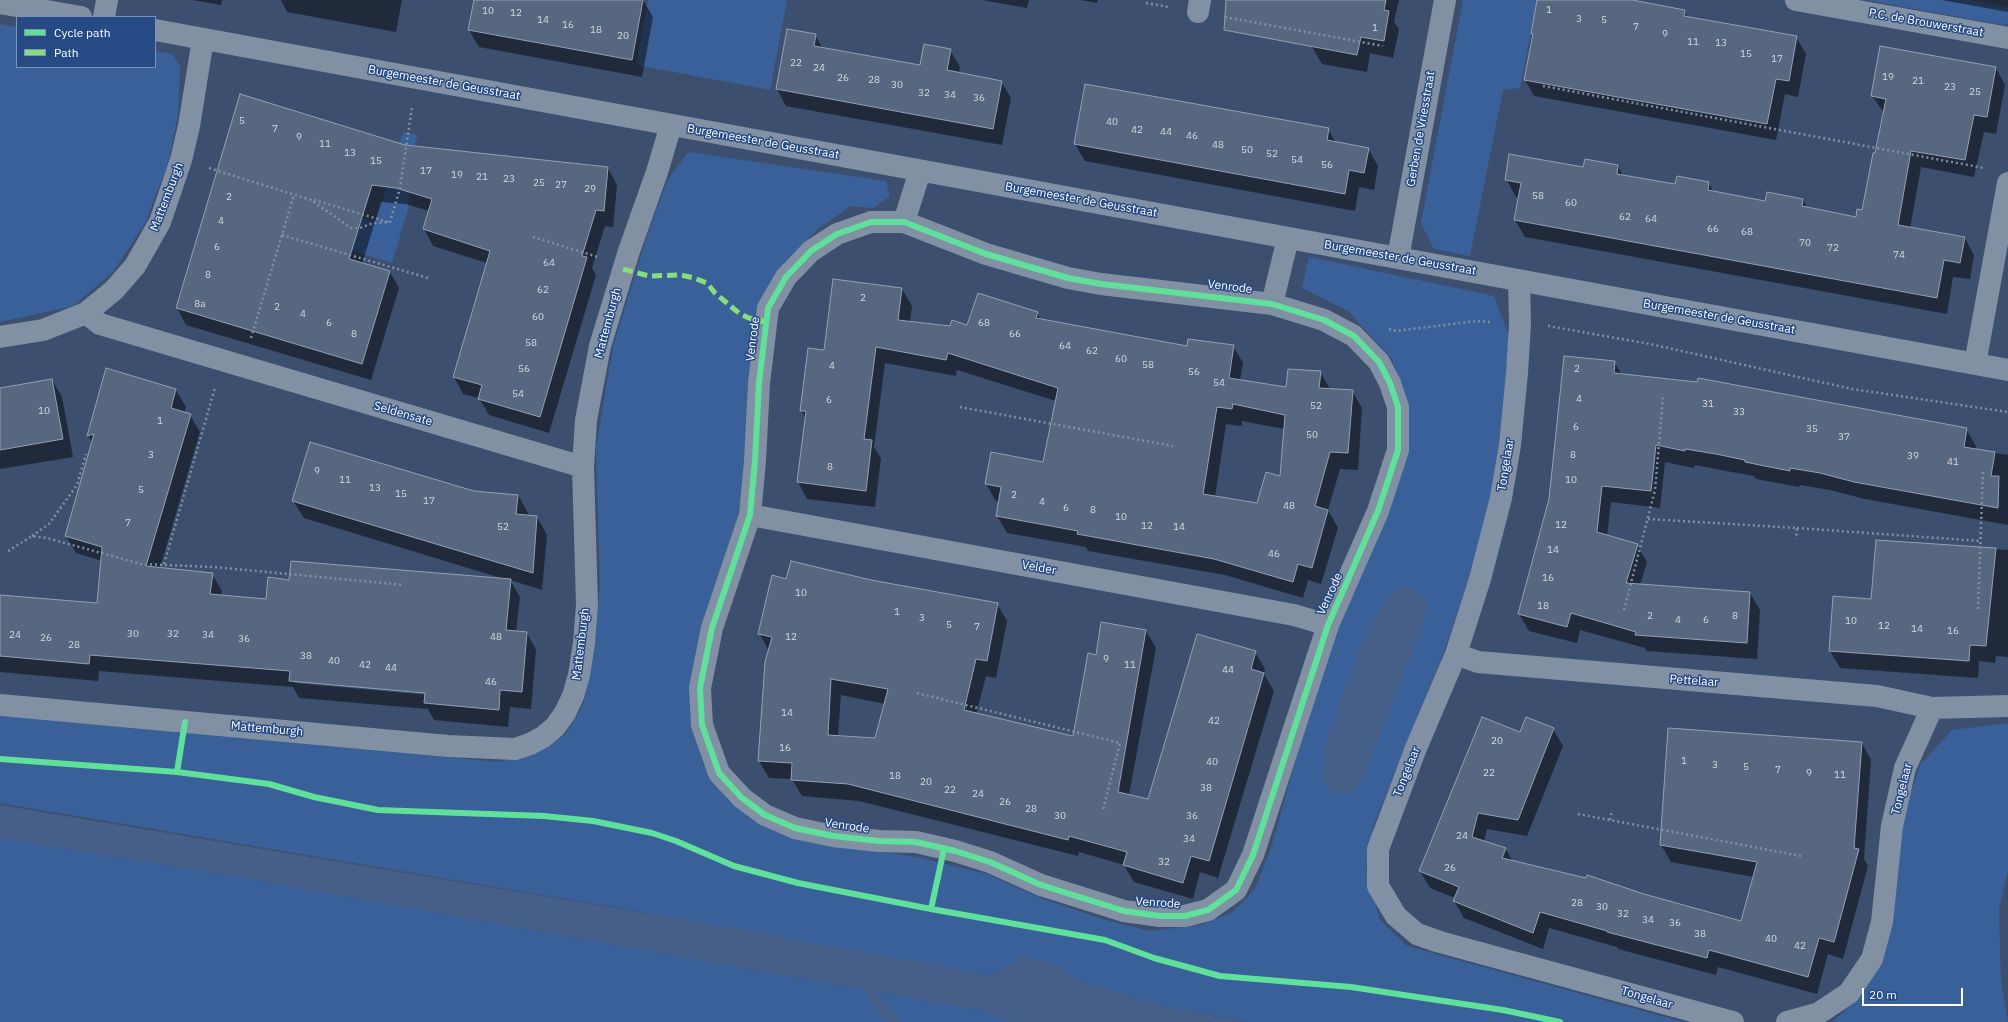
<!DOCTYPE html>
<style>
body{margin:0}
#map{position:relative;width:2008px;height:1022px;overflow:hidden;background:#3c4f6e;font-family:"IBM Plex Sans",sans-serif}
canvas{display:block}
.legend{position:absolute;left:16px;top:16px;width:140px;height:52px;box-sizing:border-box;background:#264a84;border:1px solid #7d92b5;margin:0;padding:5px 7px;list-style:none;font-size:12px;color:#fff}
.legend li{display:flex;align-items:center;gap:8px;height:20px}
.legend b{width:20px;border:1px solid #7d92b5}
.scale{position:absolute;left:1862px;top:988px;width:101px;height:18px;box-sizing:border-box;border:2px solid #fff;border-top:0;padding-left:5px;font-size:12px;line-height:14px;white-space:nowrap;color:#fff;-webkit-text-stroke:3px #264a84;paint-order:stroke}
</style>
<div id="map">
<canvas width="2008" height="1022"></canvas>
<ul class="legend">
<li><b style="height:5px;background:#60e19b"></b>Cycle path</li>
<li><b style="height:5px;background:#8add7b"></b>Path</li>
</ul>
<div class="scale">20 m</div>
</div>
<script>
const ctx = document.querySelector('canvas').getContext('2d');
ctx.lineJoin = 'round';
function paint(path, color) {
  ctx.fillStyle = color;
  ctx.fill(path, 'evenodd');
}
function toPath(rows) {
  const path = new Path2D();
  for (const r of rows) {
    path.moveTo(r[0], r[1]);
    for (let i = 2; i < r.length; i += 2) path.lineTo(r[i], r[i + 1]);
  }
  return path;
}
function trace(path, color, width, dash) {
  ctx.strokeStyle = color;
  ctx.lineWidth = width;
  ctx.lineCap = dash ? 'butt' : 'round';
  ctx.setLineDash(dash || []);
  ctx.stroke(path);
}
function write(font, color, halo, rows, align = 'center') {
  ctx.font = font + ' "IBM Plex Sans",sans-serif';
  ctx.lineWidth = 3;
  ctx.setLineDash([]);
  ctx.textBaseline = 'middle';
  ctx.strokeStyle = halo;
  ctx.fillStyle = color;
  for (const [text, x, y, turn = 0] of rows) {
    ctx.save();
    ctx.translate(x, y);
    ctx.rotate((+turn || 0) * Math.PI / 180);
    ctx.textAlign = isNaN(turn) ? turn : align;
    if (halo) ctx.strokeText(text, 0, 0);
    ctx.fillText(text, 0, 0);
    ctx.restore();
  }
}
paint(toPath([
 [648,0,787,0,770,90,636,65],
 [1463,0,1537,0,1520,88,1503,90,1470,256,1434,249,1421,223],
 [1866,0,1970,0,2008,7,2008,23,2003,25],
 [0,24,17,27,17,67,155,67,155,51,172,54,180,66,178,115,168,164,145,223,113,272,73,306,0,322],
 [403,132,418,135,414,146,408,209,392,263,288,232,297,199,376,222],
 [688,152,886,181,890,196,873,208,851,206,819,228,785,262,756,316,744,492,732,536,704,623,690,715,704,766,728,800,762,826,799,838,922,858,987,874,1041,898,1102,919,1149,931,1201,925,1233,912,1255,889,1271,848,1312,702,1337,628,1394,483,1409,405,1392,359,1348,311,1302,288,1309,257,1494,296,1509,337,1504,400,1494,487,1478,551,1445,649,1373,827,1366,870,1380,920,1407,946,1683,1022,1247,1022,1159,1006,1070,978,1060,966,1022,957,992,976,630,910,0,803,0,716,498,762,533,754,566,734,583,705,594,651,600,585,596,448,613,347,645,242,667,181],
 [2008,723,2008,871,1999,909,2001,982,2008,1022,1833,1022,1864,992,1884,952,1901,823,1920,765,1952,730],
 [0,838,233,876,985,1011,1013,1022,0,1022]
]), '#3a609a');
paint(toPath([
 [1405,587,1419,592,1428,603,1425,620,1362,781,1353,792,1346,794,1329,791,1322,778,1326,743,1362,642,1387,597],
 [0,805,687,920,992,976,1022,957,1060,966,1070,978,1159,1006,1245,1022,1013,1022,985,1011,233,876,0,838]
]), '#465f89');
paint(toPath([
 [192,0,222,0,221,5],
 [281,0,402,0,396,32,287,12],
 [475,0,643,0,653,17,642,77,479,47,469,30],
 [982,0,1029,0,1027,8],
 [1080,0,1098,0,1097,3],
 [1324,0,1399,0,1394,22,1399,29,1393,58,1370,53,1367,72,1322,64,1312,47],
 [1538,0,1625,0,1684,11,1688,18,1796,37,1806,54,1798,97,1785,94,1776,140,1534,96,1525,80],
 [1942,0,2008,0,2008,12],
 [815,35,823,49,921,66,950,50,960,67,959,74,1001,81,1011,98,1002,145,786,106,777,89],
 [1996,68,2005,85,1996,134,1984,132,1974,177,1921,167,1910,229,1965,238,1974,255,1970,279,1953,277,1947,314,1525,237,1515,220,1520,197,1516,197,1506,179,1584,168,1618,166,1623,176,1676,185,1709,183,1714,193,1766,202,1803,200,1807,207,1856,218,1863,211,1884,113,1872,96],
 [1328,129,1336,143,1368,148,1378,166,1374,190,1359,187,1355,211,1085,161,1075,144],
 [405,146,608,168,617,185,613,227,605,226,592,268,596,275,549,433,489,415,479,398,463,394,454,377,487,263,433,246,424,229,429,211,406,204,381,202,362,264,390,272,399,288,371,380,186,325,177,308],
 [902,289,912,306,910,322,951,327,968,326,1037,313,1041,320,1188,347,1233,346,1243,363,1240,381,1287,388,1320,372,1330,389,1352,391,1362,408,1358,470,1340,469,1328,510,1338,528,1321,584,1308,580,1303,598,1225,575,1088,551,1086,547,1007,533,997,516,999,501,996,501,986,484,1044,463,1056,401,957,370,956,376,885,363,874,447,881,458,875,507,807,499,798,482,806,418,801,411,825,351],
 [1242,421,1284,429,1281,478,1258,504,1215,497,1226,424,1242,426],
 [1614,362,1622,375,1966,429,1976,446,1976,450,2008,455,2008,525,1865,499,1830,490,1800,485,1799,487,1756,479,1754,476,1726,471,1695,465,1694,468,1665,462,1660,508,1611,502,1607,536,1637,545,1647,562,1640,585,1750,593,1760,610,1757,659,1646,651,1645,648,1580,630,1577,643,1529,631,1519,614],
 [107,369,176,390,186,407,184,413,190,415,200,432,160,568,212,574,222,591,221,596,267,600,290,581,504,579,304,518,293,501,474,492,518,495,528,513,528,516,537,517,547,535,542,590,510,580,520,597,516,632,527,633,536,650,531,709,510,707,508,727,434,720,428,709,299,698,293,687,99,671,98,681,0,672,0,596,98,604,102,561,76,553,66,536,93,444,88,435],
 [295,681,430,693,429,695,295,683],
 [52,380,62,397,73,457,0,469,0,389],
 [1877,541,2008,550,2008,657,1996,656,1995,663,1979,661,1978,678,1840,668,1830,651,1872,600],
 [787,580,870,581,997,604,1007,621,996,678,986,676,976,714,1073,737,1096,656,1102,623,1146,631,1156,648,1129,795,1148,800,1255,652,1265,669,1264,674,1274,691,1218,878,1200,872,1193,899,1134,882,1124,865,1079,852,1078,856,859,801,802,796,792,779,769,778,759,761,769,651,759,633],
 [841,695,885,704,876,739,838,736],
 [1553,729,1563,746,1527,836,1487,829,1484,842,1506,849,1513,862,1742,922,1754,877,1671,862,1661,845,1862,743,1871,760,1864,859,1868,866,1843,959,1828,954,1817,994,1718,967,1716,975,1618,949,1617,947,1549,928,1543,949,1464,918,1454,901,1455,898,1430,888,1420,871,1521,733]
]), '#0007');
trace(toPath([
 [868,977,873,996,894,1022]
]), '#465f89', 10);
const building = toPath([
 [474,0,643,0,632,60,468,30,474,0],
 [1226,0,1386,0,1384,10,1389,11,1384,41,1361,37,1357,55,1224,30,1226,0],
 [1537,0,1632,0,1685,10,1684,16,1797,36,1789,81,1776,79,1767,124,1524,80,1533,34,1531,34,1537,0],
 [787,29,816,34,814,46,920,65,924,44,951,49,947,70,1002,81,993,129,776,89,787,29],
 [1880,46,1996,67,1987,117,1974,115,1965,160,1911,151,1898,225,1965,237,1960,263,1944,260,1937,298,1514,220,1521,183,1505,180,1509,154,1583,167,1585,159,1618,165,1617,174,1675,184,1677,176,1709,182,1708,190,1765,201,1767,192,1803,199,1802,206,1856,217,1857,209,1862,210,1873,153,1875,153,1886,99,1871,96,1880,46],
 [1085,84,1329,128,1327,140,1369,148,1364,173,1349,170,1345,194,1074,144,1085,84],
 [240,94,405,145,608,167,604,211,596,210,582,256,587,257,540,417,478,399,482,385,453,377,490,251,423,229,432,199,396,188,372,185,349,259,390,271,362,364,176,308,240,94],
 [833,279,902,288,898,320,950,326,952,320,967,325,978,293,1038,312,1036,318,1187,346,1188,339,1234,345,1229,378,1286,387,1288,369,1321,371,1319,388,1353,390,1348,453,1330,452,1315,506,1328,510,1312,568,1298,564,1293,582,1214,559,1077,534,1078,531,996,516,1001,487,985,484,991,452,1043,462,1058,388,948,353,946,360,876,347,864,439,872,440,866,491,797,482,806,411,800,411,808,348,824,350,833,279],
 [1233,404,1285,415,1280,476,1266,472,1257,503,1203,494,1217,407,1232,409,1233,404],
 [1564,356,1615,361,1614,373,1697,382,1698,378,1967,428,1964,447,1995,452,1991,476,1999,476,1998,508,1854,482,1820,473,1790,468,1790,471,1745,462,1745,460,1716,454,1685,449,1685,451,1656,445,1651,491,1602,486,1597,532,1638,544,1626,583,1750,592,1747,643,1635,635,1636,632,1571,613,1567,627,1518,614,1549,499,1564,356],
 [106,368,176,389,171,408,191,414,146,566,213,573,210,594,266,599,268,577,289,580,291,561,511,579,506,630,527,632,522,692,500,690,499,710,424,703,425,693,289,681,290,671,90,655,89,664,0,656,0,595,97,603,102,547,65,536,94,434,87,436,106,368],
 [52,379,63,439,0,450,0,388,52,379],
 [310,442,474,491,518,495,516,514,537,516,533,573,292,501,310,442],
 [1876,540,1996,548,1986,646,1970,645,1969,661,1829,651,1833,596,1871,599,1876,540],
 [791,561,871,580,998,603,987,661,976,659,964,710,1073,736,1088,653,1096,655,1101,622,1146,630,1118,792,1148,799,1197,634,1256,651,1251,669,1264,673,1209,861,1191,856,1183,883,1123,865,1127,852,1069,836,1068,840,848,784,791,780,792,763,758,761,765,662,772,637,758,634,772,575,786,579,791,561],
 [831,679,888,689,875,738,828,735,831,679],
 [1482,717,1520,732,1526,717,1554,728,1518,820,1478,813,1472,837,1506,848,1502,858,1586,878,1587,875,1644,894,1741,921,1757,862,1660,845,1668,728,1862,742,1854,848,1859,849,1834,942,1819,938,1808,977,1709,950,1707,958,1607,932,1607,931,1540,912,1533,933,1453,901,1459,887,1419,871,1482,717]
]);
paint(building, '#57677f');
trace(building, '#95a0b3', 1);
trace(toPath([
 [1146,3,1169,7],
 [1225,17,1383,46],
 [1543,86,1984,168],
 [209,168,311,200,351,228,360,228,373,223,390,222,400,188,412,107],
 [314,200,388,222],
 [282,235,428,278],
 [533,237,598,257],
 [1548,326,1650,344,1852,389,2008,412],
 [1389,329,1396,331,1477,321,1491,322],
 [251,338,294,195],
 [960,407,1173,446],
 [1648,519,1797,528,1796,539],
 [1797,528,1981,541],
 [32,536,49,524,77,485,86,454],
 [8,551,32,536,47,538,141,564,214,567,404,585],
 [164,564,215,388],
 [1978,609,1983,470],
 [1624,610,1655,490,1663,397],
 [917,693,1120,743,1103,810],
 [1578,814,1801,856],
 [1610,820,1612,810]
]), '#8290a4', 2.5, [2, 3]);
trace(toPath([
 [1796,0,2008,38],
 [0,3,81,17],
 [1198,12,1200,0],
 [104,17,107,0],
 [155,30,2008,370],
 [871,222,904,222,986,254,1068,278,1101,284,1272,304,1324,320,1354,336,1379,362,1390,383,1398,407,1398,450,1378,511,1328,625,1253,855,1236,890,1208,910,1185,916,1160,916,1124,911,1041,885,990,862,955,851,916,842,879,841,833,836,795,828,765,815,742,798,719,773,702,725,700,688,712,628,750,515,755,461,759,383,768,308,786,277,811,251,837,234,871,222],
 [904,222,920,171],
 [1398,258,1445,0],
 [1519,280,1520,324,1517,373,1510,445,1501,498,1480,579,1456,654,1416,748,1378,849,1378,886,1396,916,1417,934,1440,942,1733,1022],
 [1272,304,1288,238],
 [86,313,100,324,583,467],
 [0,337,43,330,86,313,114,290,135,266,160,222,181,160,189,126,203,39],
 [1975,364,2008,183],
 [750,515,1294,615,1328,625],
 [1456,654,1478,662,1877,696,1932,708],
 [0,705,448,746,515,749,530,744,543,737,555,727,565,713,573,696,579,675,584,643,587,605,583,467,586,420,600,346,629,251,657,172,671,125],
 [1787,1022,1819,1013,1849,993,1872,959,1882,922,1892,826,1905,768,1932,708,2008,706]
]), '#8290a4', 22);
trace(toPath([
 [623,269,649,276,681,275,694,278,707,283,715,293,740,314,749,318,766,322]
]), '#8add7b', 5, [10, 5]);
trace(toPath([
 [871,222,904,222,986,254,1068,278,1101,284,1272,304,1324,320,1354,336,1379,362,1390,383,1398,407,1398,450,1378,511,1328,625,1253,855,1236,890,1208,910,1185,916,1160,916,1124,911,1041,885,990,862,955,851,916,842,879,841,833,836,795,828,765,815,742,798,719,773,702,725,700,688,712,628,750,515,755,461,759,383,768,308,786,277,811,251,837,234,871,222],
 [0,759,177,772,269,784,314,797,378,810,544,816,593,821,652,833,676,841,734,866,798,883,931,909,1105,940,1154,958,1220,976,1351,987,1503,1010,1560,1022],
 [177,772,185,722],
 [931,909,944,849]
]), '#60e19b', 6);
write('10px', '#d5d9df', null, [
 ["1",1549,10],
 ["10",488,11],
 ["12",516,13],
 ["3",1579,19],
 ["14",543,20],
 ["5",1604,20],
 ["16",568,25],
 ["7",1636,27],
 ["1",1375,28],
 ["18",596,30],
 ["9",1665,34],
 ["20",623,36],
 ["11",1693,42],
 ["13",1721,43],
 ["15",1746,54],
 ["17",1777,59],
 ["22",796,63],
 ["24",819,68],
 ["19",1888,77],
 ["26",843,78],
 ["28",874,80],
 ["21",1918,81],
 ["30",897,85],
 ["23",1950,87],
 ["25",1975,92],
 ["32",924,93],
 ["34",950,95],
 ["36",979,98],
 ["5",242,121],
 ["40",1112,122],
 ["7",275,129],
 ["42",1137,130],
 ["44",1166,132],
 ["46",1192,136],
 ["9",299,137],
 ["11",325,144],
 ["48",1218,145],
 ["50",1247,150],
 ["13",350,153],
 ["52",1272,154],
 ["54",1297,160],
 ["15",376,161],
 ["56",1327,165],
 ["17",426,171],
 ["19",457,175],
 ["21",482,177],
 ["23",509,179],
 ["25",539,183],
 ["27",561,185],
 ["29",590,189],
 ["58",1538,196],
 ["2",229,197],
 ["60",1571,203],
 ["62",1625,217],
 ["64",1651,219],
 ["4",221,221],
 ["66",1713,229],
 ["68",1747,232],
 ["70",1805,243],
 ["6",217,247],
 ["72",1833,248],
 ["74",1899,255],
 ["64",549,263],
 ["8",208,275],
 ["62",543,290],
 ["2",863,298],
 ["8a",200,304],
 ["2",277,307],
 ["4",303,314],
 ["60",538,317],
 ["6",329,323],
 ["68",984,323],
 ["8",354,334],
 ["66",1015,334],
 ["58",531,343],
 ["64",1065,346],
 ["62",1092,351],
 ["60",1121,359],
 ["58",1148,365],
 ["4",832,366],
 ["56",524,369],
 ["2",1577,369],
 ["56",1194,372],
 ["54",1219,383],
 ["54",518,394],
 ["4",1579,399],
 ["6",829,400],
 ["31",1708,404],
 ["52",1316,406],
 ["10",44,411],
 ["33",1739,412],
 ["1",160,421],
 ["6",1576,427],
 ["35",1812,429],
 ["50",1312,435],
 ["37",1844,437],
 ["3",151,455],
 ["8",1573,455],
 ["39",1913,456],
 ["41",1953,462],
 ["8",830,467],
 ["9",317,471],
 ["11",345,480],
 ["10",1571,480],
 ["13",375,488],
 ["5",141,490],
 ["15",401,494],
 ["2",1014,495],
 ["17",429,501],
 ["4",1042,502],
 ["48",1289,506],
 ["6",1066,508],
 ["8",1093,510],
 ["10",1121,517],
 ["7",128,523],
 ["12",1561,525],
 ["12",1147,526],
 ["52",503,527],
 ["14",1179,527],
 ["14",1553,550],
 ["46",1274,554],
 ["16",1548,578],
 ["10",801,593],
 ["18",1543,606],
 ["1",897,612],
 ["2",1650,616],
 ["8",1735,616],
 ["3",922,618],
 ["4",1678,620],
 ["6",1706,620],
 ["10",1851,621],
 ["5",949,625],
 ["12",1884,626],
 ["7",977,627],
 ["14",1917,629],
 ["16",1953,631],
 ["30",133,634],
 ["32",173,634],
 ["24",15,635],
 ["34",208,635],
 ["48",496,637],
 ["12",791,637],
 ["26",46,638],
 ["36",244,639],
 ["28",74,645],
 ["38",306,656],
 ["9",1106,659],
 ["40",334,661],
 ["42",365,665],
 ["11",1130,665],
 ["44",391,668],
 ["44",1228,670],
 ["46",491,682],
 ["14",787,713],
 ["42",1214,721],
 ["20",1497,741],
 ["16",785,748],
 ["1",1684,761],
 ["40",1212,762],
 ["3",1715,765],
 ["5",1746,767],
 ["7",1778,770],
 ["22",1489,773],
 ["9",1809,773],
 ["11",1840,775],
 ["18",895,776],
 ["20",926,782],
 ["38",1206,788],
 ["22",950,790],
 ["24",978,794],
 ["26",1005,802],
 ["28",1031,809],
 ["30",1060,816],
 ["36",1192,816],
 ["24",1462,836],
 ["34",1189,839],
 ["32",1164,862],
 ["26",1450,868],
 ["28",1577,903],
 ["30",1602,907],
 ["32",1623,914],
 ["34",1648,920],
 ["36",1675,923],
 ["38",1700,934],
 ["40",1771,939],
 ["42",1800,946]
]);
write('12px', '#fff', '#264a84', [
 ["P.C. de Brouwerstraat",1926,23,10],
 ["Burgemeester de Geusstraat",444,83,10],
 ["Gerben de Vriesstraat",1421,129,-80],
 ["Burgemeester de Geusstraat",763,142,10],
 ["Mattemburgh",167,197,-69],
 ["Burgemeester de Geusstraat",1081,200,10],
 ["Burgemeester de Geusstraat",1400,258,10],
 ["Venrode",1230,287,7],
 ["Burgemeester de Geusstraat",1719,317,10],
 ["Mattemburgh",608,323,-75],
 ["Venrode",753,339,-83],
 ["Seldensate",403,414,16],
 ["Tongelaar",1506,465,-81],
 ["Velder",1039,568,10],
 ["Venrode",1330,594,-65],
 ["Mattemburgh",581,644,-83],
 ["Pettelaar",1694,681,4],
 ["Mattemburgh",267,729,5],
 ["Tongelaar",1407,772,-68],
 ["Tongelaar",1902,789,-76],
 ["Venrode",847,826,8],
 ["Venrode",1158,903,4],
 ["Tongelaar",1647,998,16]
]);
</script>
